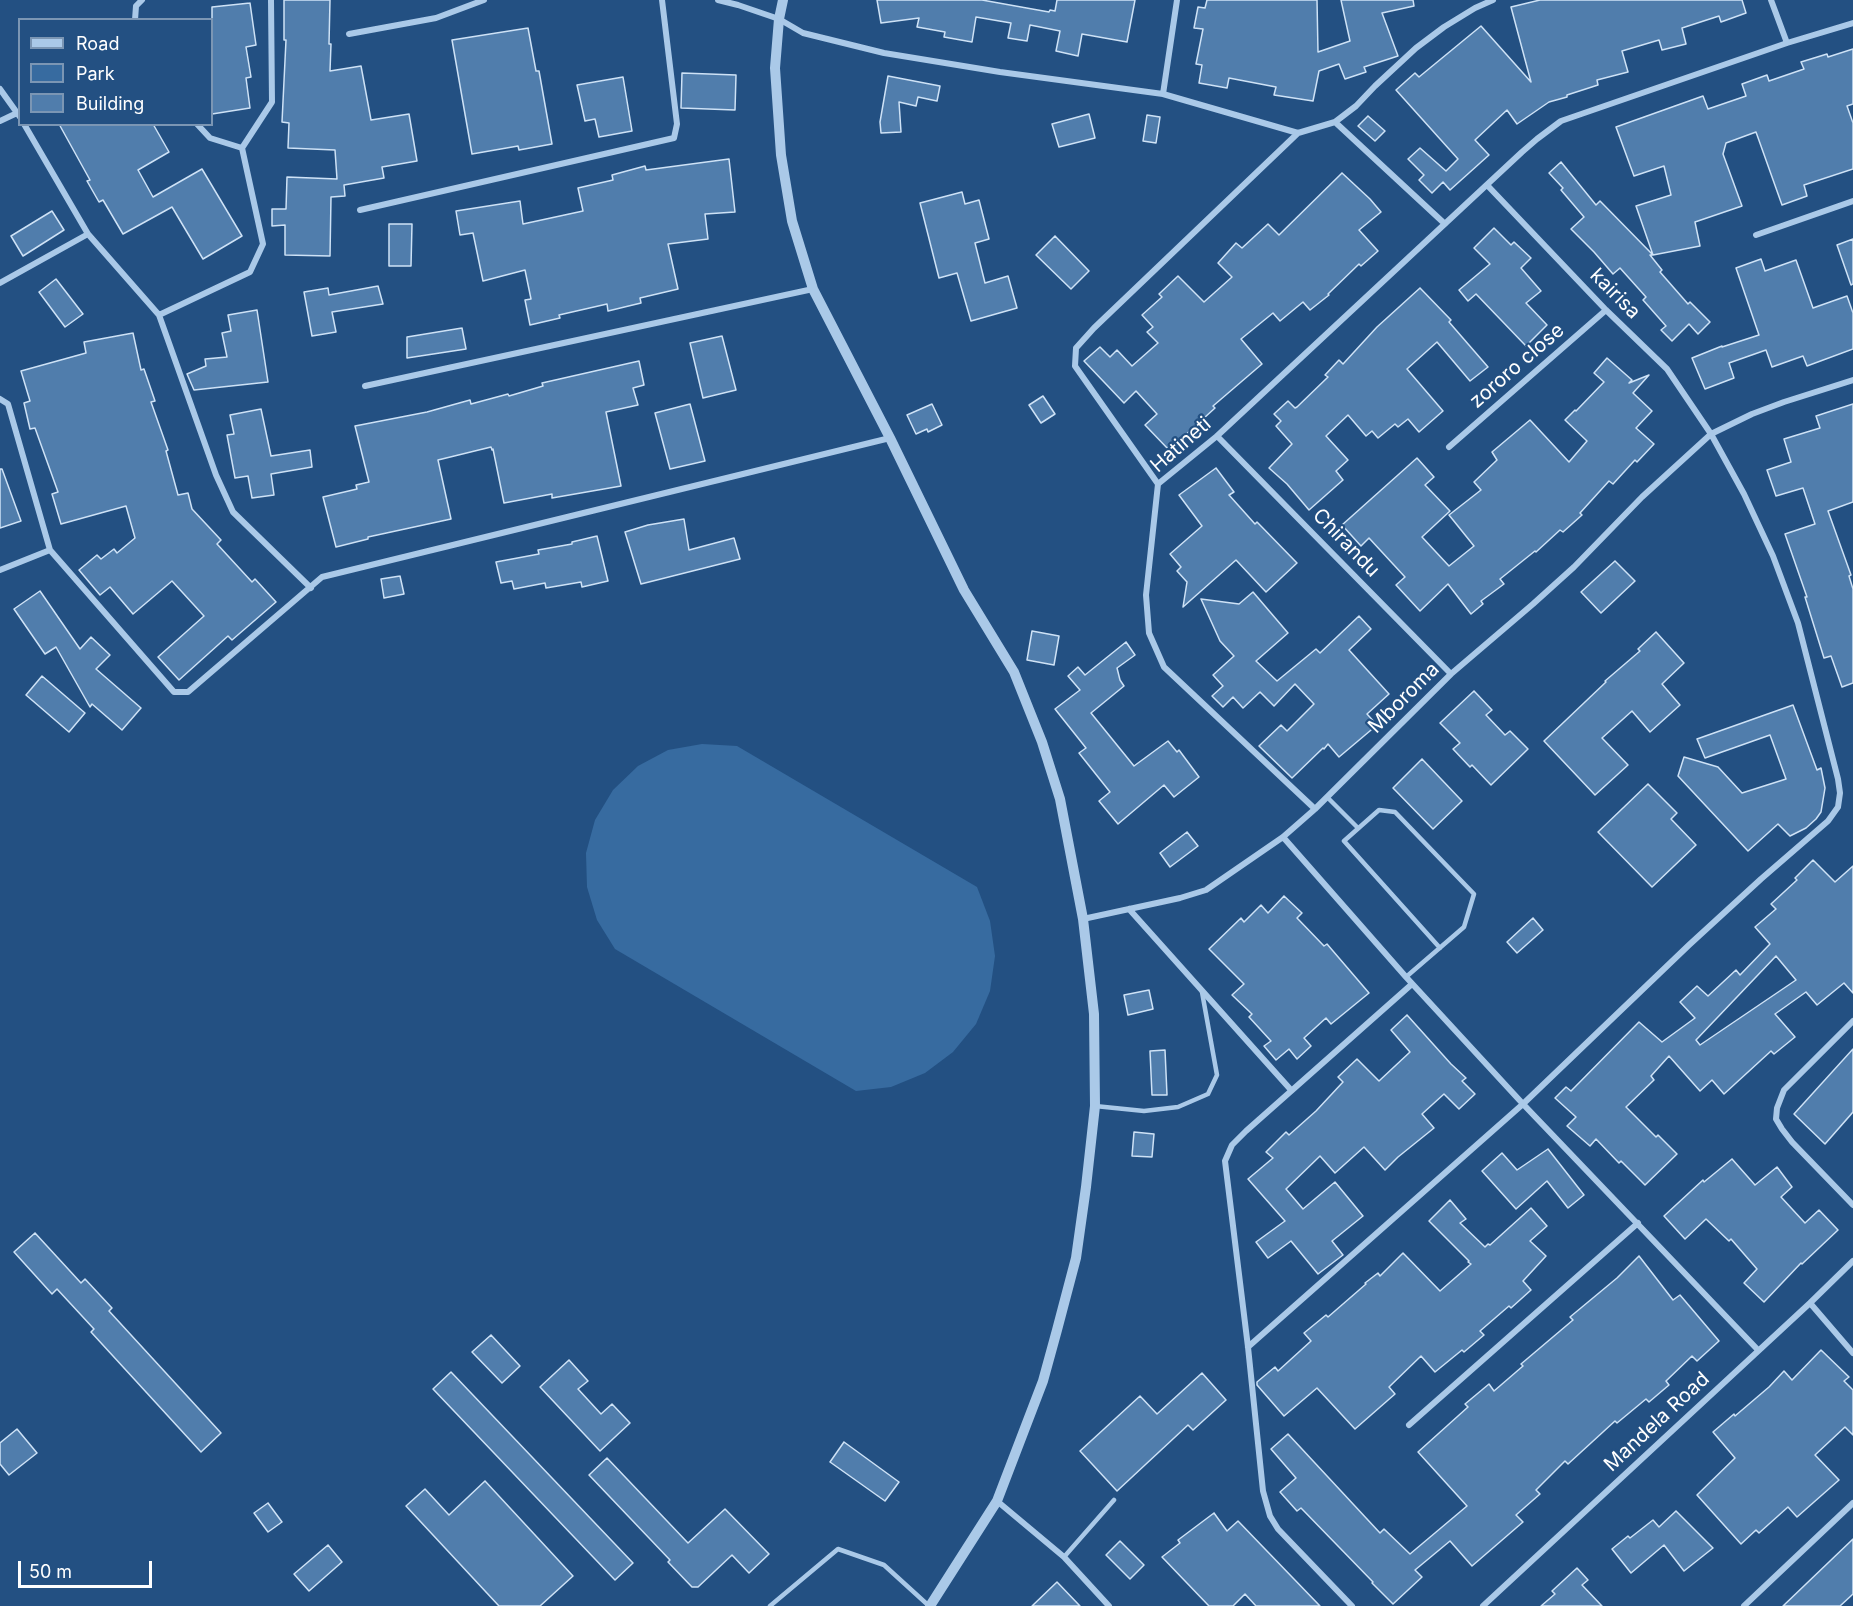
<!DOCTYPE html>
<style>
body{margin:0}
#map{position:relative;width:1853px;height:1606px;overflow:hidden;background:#235082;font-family:Inter,sans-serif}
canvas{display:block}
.legend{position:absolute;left:18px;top:18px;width:195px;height:108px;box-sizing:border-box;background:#235082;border:2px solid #7b96b4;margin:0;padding:8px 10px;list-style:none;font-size:18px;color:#fff}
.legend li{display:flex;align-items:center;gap:12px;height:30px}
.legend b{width:30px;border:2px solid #7b96b4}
.scale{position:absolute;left:18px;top:1561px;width:134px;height:27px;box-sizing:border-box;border:3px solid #fff;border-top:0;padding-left:8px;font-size:18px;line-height:21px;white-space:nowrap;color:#fff;-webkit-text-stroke:4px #235082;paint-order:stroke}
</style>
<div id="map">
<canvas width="1853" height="1606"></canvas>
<ul class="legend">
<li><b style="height:8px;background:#aac9e8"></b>Road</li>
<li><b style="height:16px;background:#376ba0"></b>Park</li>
<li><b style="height:16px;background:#507dac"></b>Building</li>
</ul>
<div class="scale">50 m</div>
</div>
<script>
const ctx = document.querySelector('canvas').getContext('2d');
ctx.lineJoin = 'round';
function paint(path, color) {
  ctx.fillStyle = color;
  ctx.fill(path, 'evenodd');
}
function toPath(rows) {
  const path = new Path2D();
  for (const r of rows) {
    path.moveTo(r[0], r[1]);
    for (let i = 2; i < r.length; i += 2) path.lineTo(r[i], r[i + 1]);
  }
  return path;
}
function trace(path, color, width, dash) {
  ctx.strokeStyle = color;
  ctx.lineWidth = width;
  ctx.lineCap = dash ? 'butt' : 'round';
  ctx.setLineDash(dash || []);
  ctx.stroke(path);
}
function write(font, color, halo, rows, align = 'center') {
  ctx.font = font + ' Inter,sans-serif';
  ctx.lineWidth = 4.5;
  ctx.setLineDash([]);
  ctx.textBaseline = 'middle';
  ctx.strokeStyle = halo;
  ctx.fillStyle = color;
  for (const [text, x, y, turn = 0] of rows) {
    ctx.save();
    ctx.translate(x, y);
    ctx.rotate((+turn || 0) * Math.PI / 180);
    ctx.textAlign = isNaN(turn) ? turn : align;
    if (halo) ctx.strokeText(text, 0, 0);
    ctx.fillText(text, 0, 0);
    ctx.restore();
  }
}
paint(toPath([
 [702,744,737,746,977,887,990,921,995,956,990,991,976,1024,953,1052,925,1073,891,1087,856,1091,615,949,597,920,587,887,586,853,595,820,613,790,638,766,668,750]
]), '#376ba0');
const building = toPath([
 [284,0,330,0,329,44,331,44,330,71,361,66,371,120,409,114,417,161,382,167,384,178,344,185,345,196,331,197,330,256,285,255,285,225,272,226,272,209,286,209,287,177,337,179,335,150,288,148,289,123,282,122,286,40,284,40,284,0],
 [877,0,982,0,1049,12,1050,10,1055,11,1057,0,1135,0,1127,42,1082,34,1078,56,1056,51,1060,31,1030,25,1027,41,1008,38,1011,23,976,17,972,42,944,37,945,32,917,27,919,18,881,23,877,0],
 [1207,0,1317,0,1318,52,1350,41,1341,0,1413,0,1414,6,1382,13,1398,56,1364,67,1366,72,1345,79,1339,64,1319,71,1313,101,1274,95,1276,87,1229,78,1227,88,1199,83,1202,65,1196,64,1203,29,1194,28,1198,7,1205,8,1207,0],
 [1540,0,1742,0,1746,13,1721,22,1719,16,1682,28,1686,44,1662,50,1659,40,1622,51,1628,72,1597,80,1598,85,1567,95,1567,97,1549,102,1517,124,1507,110,1475,140,1489,155,1450,190,1443,182,1432,193,1419,180,1424,175,1408,159,1420,148,1446,171,1458,159,1396,90,1415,73,1419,77,1481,26,1531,82,1511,7,1540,0],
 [250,3,256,45,246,47,251,77,246,78,250,108,212,114,212,7,250,3],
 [528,28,536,71,539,71,552,144,519,150,518,146,472,154,452,40,528,28],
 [1853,49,1853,104,1847,106,1853,123,1853,169,1804,185,1807,196,1782,205,1756,132,1726,143,1723,154,1742,206,1695,222,1700,246,1653,255,1636,206,1671,195,1664,166,1634,176,1616,127,1703,96,1708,109,1746,96,1742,84,1767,75,1769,81,1804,69,1801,62,1827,54,1828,57,1853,49],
 [682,73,736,75,735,110,681,108,682,73],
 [888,76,940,86,937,101,918,97,916,106,899,102,901,132,881,133,880,122,888,76],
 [623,77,632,131,599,137,595,119,585,121,577,85,623,77],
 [1089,114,1095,138,1059,147,1052,124,1089,114],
 [1147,115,1160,117,1156,143,1143,141,1147,115],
 [1368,116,1385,131,1375,141,1358,126,1368,116],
 [59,124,153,124,169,152,138,170,153,197,202,169,242,236,203,259,172,207,123,234,103,200,99,202,87,181,90,180,59,124],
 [729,159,735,212,705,214,708,239,668,244,678,289,640,298,641,303,608,311,607,304,559,315,560,318,530,325,525,300,531,299,525,270,483,281,473,233,460,235,456,211,520,201,523,224,583,211,578,188,613,180,612,175,645,166,646,170,729,159],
 [1561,162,1596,205,1600,201,1653,255,1650,255,1662,270,1660,272,1688,304,1690,302,1710,322,1698,334,1689,324,1672,341,1661,330,1666,326,1643,300,1646,297,1620,268,1613,274,1594,252,1571,229,1584,217,1561,190,1563,188,1549,173,1561,162],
 [1342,173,1370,199,1381,212,1359,230,1378,251,1361,266,1359,264,1328,294,1329,295,1310,310,1303,302,1280,321,1273,313,1241,339,1262,364,1213,406,1215,408,1169,450,1145,425,1157,414,1136,391,1124,403,1084,361,1100,347,1110,357,1117,350,1132,366,1158,343,1147,332,1153,327,1142,315,1162,297,1159,294,1178,276,1204,302,1232,277,1218,263,1236,243,1242,248,1268,224,1279,235,1342,173],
 [962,192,965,204,979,200,989,239,975,243,985,283,1008,276,1017,308,971,321,957,273,939,278,920,203,962,192],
 [52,211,64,230,23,256,11,236,52,211],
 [389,224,412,224,411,266,389,266,389,224],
 [1494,228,1511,245,1514,242,1531,258,1521,268,1541,291,1526,303,1547,325,1526,346,1476,294,1468,301,1459,290,1490,264,1474,248,1494,228],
 [1055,236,1089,271,1071,289,1036,255,1055,236],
 [1853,239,1853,284,1851,285,1837,245,1853,239],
 [1761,259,1765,271,1796,260,1813,308,1847,296,1853,313,1853,349,1807,366,1803,356,1772,367,1766,350,1729,363,1734,378,1705,389,1692,358,1722,346,1722,347,1759,335,1736,268,1761,259],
 [56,279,83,314,65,327,39,292,56,279],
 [378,286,383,304,332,312,336,332,312,336,304,292,328,288,329,295,378,286],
 [1420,288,1451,320,1449,322,1488,367,1470,381,1437,342,1407,369,1443,411,1419,432,1408,419,1398,427,1395,424,1378,438,1372,431,1366,436,1348,415,1326,436,1348,460,1336,471,1343,480,1309,510,1287,484,1269,468,1292,444,1276,426,1281,421,1274,414,1288,401,1295,408,1297,407,1328,377,1325,375,1339,360,1343,364,1377,327,1420,288],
 [257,310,268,382,194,390,187,374,206,366,205,359,227,357,222,333,231,331,228,315,257,310],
 [462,328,466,349,407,358,407,337,462,328],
 [133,333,141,370,144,369,155,401,151,402,168,450,166,451,178,495,188,493,192,509,221,540,217,544,252,582,255,579,276,602,232,640,228,636,179,680,158,657,204,616,172,581,133,614,110,587,100,595,79,570,97,555,101,559,114,549,117,553,135,538,126,506,61,524,52,494,58,492,35,428,30,429,24,403,30,401,21,371,86,353,84,342,133,333],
 [722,336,736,390,703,398,690,343,722,336],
 [1607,358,1632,380,1629,383,1649,375,1633,393,1652,411,1636,428,1654,444,1637,462,1635,460,1613,484,1609,481,1580,513,1582,515,1563,532,1560,530,1536,552,1535,551,1500,579,1504,584,1481,601,1483,604,1471,614,1448,584,1420,611,1396,585,1405,577,1369,538,1361,546,1342,525,1417,458,1434,477,1425,485,1450,511,1422,537,1449,566,1474,546,1449,515,1481,490,1474,482,1497,460,1492,452,1530,420,1569,462,1587,441,1565,420,1575,410,1576,411,1604,382,1594,373,1607,358],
 [639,361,644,385,633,388,638,405,606,412,621,486,552,498,552,494,504,503,493,449,492,450,491,447,438,460,451,519,368,537,368,539,336,547,323,497,357,489,356,485,369,482,355,426,427,412,470,400,471,404,508,394,509,396,543,386,542,383,639,361],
 [1043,396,1055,414,1041,423,1029,405,1043,396],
 [690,404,705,461,670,469,655,413,690,404],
 [932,404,942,425,928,432,927,429,916,434,907,415,932,404],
 [1853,404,1853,502,1828,511,1851,575,1849,576,1853,589,1853,683,1842,687,1831,656,1824,658,1805,597,1807,597,1785,534,1815,524,1803,488,1776,496,1767,470,1791,462,1784,439,1820,428,1816,416,1853,404],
 [261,409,271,456,310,450,312,467,271,474,274,495,252,498,248,476,235,478,227,435,234,434,230,415,261,409],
 [1216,468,1234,492,1229,495,1255,524,1257,522,1297,563,1266,592,1236,560,1183,607,1187,582,1177,571,1181,567,1170,554,1202,526,1179,495,1216,468],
 [0,469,2,469,21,521,0,528,0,469],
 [684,519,689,550,734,538,740,559,641,584,625,532,648,525,684,519],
 [597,536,608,581,582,587,581,582,546,588,545,583,514,589,512,581,501,583,496,562,539,554,538,550,572,544,572,542,597,536],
 [1615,561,1635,581,1601,613,1581,592,1615,561],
 [400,576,404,594,384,598,381,579,400,576],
 [40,591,80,649,91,637,110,655,96,669,141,708,122,730,92,704,90,707,56,647,45,654,14,609,40,591],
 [1253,592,1288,633,1256,661,1277,681,1316,649,1320,653,1359,616,1371,629,1349,650,1389,694,1367,714,1377,725,1339,757,1328,744,1324,749,1323,748,1292,778,1259,746,1281,725,1287,731,1314,704,1295,684,1274,706,1260,692,1243,708,1233,697,1223,707,1212,696,1223,686,1213,675,1234,656,1220,641,1201,599,1239,604,1253,592],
 [1032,631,1059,636,1054,665,1027,660,1032,631],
 [1656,632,1684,663,1662,684,1680,705,1650,732,1632,711,1602,738,1628,765,1595,795,1544,741,1606,682,1605,681,1640,651,1638,649,1656,632],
 [1126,642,1135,655,1117,668,1120,680,1124,686,1091,713,1134,766,1168,741,1177,752,1179,750,1199,777,1174,797,1164,785,1118,824,1099,801,1110,792,1079,753,1086,748,1055,709,1080,690,1068,676,1078,667,1085,675,1126,642],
 [42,676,85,713,69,732,26,695,42,676],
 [1474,691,1492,710,1486,715,1505,735,1510,731,1528,749,1491,785,1472,765,1470,767,1453,749,1460,743,1440,723,1474,691],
 [1793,705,1817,770,1821,768,1825,788,1821,812,1816,819,1806,828,1790,836,1778,824,1748,851,1678,776,1684,757,1718,767,1742,793,1786,779,1770,735,1705,758,1697,739,1793,705],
 [1422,759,1462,801,1433,829,1393,788,1422,759],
 [1648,784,1677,813,1671,819,1696,845,1652,887,1598,832,1648,784],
 [1187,832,1198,846,1170,867,1160,853,1187,832],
 [1813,860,1835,882,1853,866,1853,993,1844,983,1817,1005,1806,992,1775,1014,1795,1037,1774,1054,1771,1051,1724,1094,1712,1080,1700,1091,1669,1056,1651,1076,1654,1080,1626,1107,1656,1137,1658,1135,1677,1154,1645,1185,1621,1161,1619,1163,1596,1139,1590,1146,1567,1126,1576,1117,1555,1098,1566,1087,1571,1091,1639,1022,1662,1042,1695,1018,1680,1002,1697,986,1708,996,1736,970,1740,975,1770,944,1755,927,1776,909,1771,904,1797,880,1795,878,1813,860],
 [1776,956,1796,980,1700,1045,1696,1040,1776,956],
 [1284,896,1302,913,1297,918,1324,946,1327,944,1369,993,1331,1024,1326,1018,1304,1038,1311,1046,1297,1059,1289,1049,1276,1060,1264,1046,1271,1041,1249,1017,1252,1014,1232,995,1244,984,1209,949,1241,918,1244,922,1261,905,1268,913,1284,896],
 [1533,918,1543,930,1517,953,1507,942,1533,918],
 [1149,990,1153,1009,1128,1015,1124,995,1149,990],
 [1407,1015,1451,1064,1466,1078,1462,1081,1475,1094,1459,1109,1444,1094,1422,1114,1434,1128,1398,1157,1385,1170,1364,1147,1335,1173,1320,1156,1286,1189,1303,1209,1335,1182,1363,1216,1332,1241,1343,1255,1318,1274,1291,1241,1268,1258,1256,1242,1285,1221,1248,1179,1273,1158,1266,1152,1286,1132,1289,1135,1316,1111,1343,1082,1338,1077,1357,1059,1379,1081,1410,1052,1391,1030,1407,1015],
 [1853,1049,1853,1112,1825,1144,1794,1114,1853,1049],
 [1165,1050,1167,1095,1152,1095,1150,1051,1165,1050],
 [1134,1132,1154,1134,1152,1157,1132,1156,1134,1132],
 [1548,1149,1584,1195,1568,1208,1547,1181,1516,1209,1482,1171,1502,1153,1517,1170,1548,1149],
 [1732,1159,1755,1185,1777,1167,1792,1187,1781,1197,1805,1223,1819,1210,1838,1230,1802,1264,1801,1263,1764,1302,1744,1283,1757,1269,1731,1239,1729,1241,1706,1219,1685,1239,1664,1216,1703,1180,1704,1182,1732,1159],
 [1450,1200,1466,1219,1460,1223,1485,1247,1488,1244,1490,1245,1531,1208,1547,1226,1530,1241,1546,1256,1523,1281,1531,1290,1511,1308,1509,1306,1480,1331,1484,1335,1464,1352,1462,1350,1435,1372,1421,1356,1389,1387,1395,1394,1355,1429,1317,1388,1284,1416,1257,1385,1257,1382,1275,1367,1278,1371,1311,1341,1304,1333,1326,1315,1328,1317,1366,1284,1365,1283,1378,1273,1380,1276,1403,1253,1440,1291,1471,1264,1468,1262,1469,1261,1429,1221,1450,1200],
 [35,1233,81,1283,85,1279,112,1308,109,1311,221,1433,201,1452,91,1332,94,1329,57,1289,52,1294,14,1252,35,1233],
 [1639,1256,1673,1300,1680,1295,1719,1341,1697,1361,1692,1356,1666,1381,1669,1385,1649,1402,1646,1399,1617,1423,1615,1421,1568,1464,1565,1461,1536,1490,1540,1494,1516,1515,1523,1522,1472,1566,1450,1541,1415,1570,1422,1577,1393,1604,1372,1583,1373,1582,1301,1508,1297,1511,1280,1492,1296,1478,1271,1449,1288,1434,1380,1533,1384,1529,1410,1554,1467,1506,1418,1452,1468,1407,1465,1404,1489,1384,1494,1391,1523,1366,1521,1364,1573,1320,1570,1317,1617,1278,1639,1256],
 [491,1335,520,1366,502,1383,472,1352,491,1335],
 [1821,1350,1849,1377,1844,1381,1853,1390,1853,1435,1845,1427,1815,1455,1839,1480,1797,1517,1788,1507,1759,1533,1756,1530,1741,1544,1697,1495,1735,1458,1713,1432,1734,1414,1735,1416,1769,1387,1784,1371,1792,1380,1821,1350],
 [569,1360,588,1381,578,1389,601,1414,612,1404,630,1423,600,1451,540,1387,569,1360],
 [451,1372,633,1563,615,1580,433,1389,451,1372],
 [1202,1373,1226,1400,1193,1430,1188,1425,1117,1491,1080,1451,1140,1396,1157,1414,1202,1373],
 [17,1429,37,1453,9,1475,0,1464,0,1443,17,1429],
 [844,1442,899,1482,885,1501,830,1462,844,1442],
 [607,1458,688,1543,725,1509,769,1554,749,1573,732,1555,698,1587,692,1587,668,1562,670,1560,589,1475,607,1458],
 [485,1481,573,1576,540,1606,499,1606,406,1506,425,1489,449,1515,485,1481],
 [268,1503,282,1522,268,1532,254,1513,268,1503],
 [1676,1511,1713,1548,1684,1571,1664,1545,1631,1573,1612,1549,1628,1536,1630,1538,1653,1520,1659,1527,1676,1511],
 [1214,1513,1227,1531,1238,1521,1320,1606,1256,1606,1245,1594,1233,1606,1209,1606,1162,1557,1180,1543,1178,1540,1214,1513],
 [1853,1539,1853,1594,1840,1606,1783,1606,1853,1539],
 [1120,1541,1144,1565,1130,1579,1106,1555,1120,1541],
 [328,1545,342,1562,309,1591,294,1574,328,1545],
 [1577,1568,1588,1580,1582,1585,1602,1606,1541,1606,1555,1594,1552,1591,1577,1568],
 [1057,1582,1080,1606,1032,1606,1057,1582]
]);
paint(building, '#507dac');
trace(building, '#cee2f6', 1.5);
trace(toPath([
 [1327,797,1358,828],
 [1406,977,1464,927,1474,894,1395,812,1379,810,1344,841,1440,948],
 [1095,1106,1144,1111,1178,1107,1208,1094,1217,1075,1202,992],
 [1064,1557,1114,1500],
 [770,1606,838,1549,884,1565,929,1606]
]), '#aac9e8', 4.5);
trace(toPath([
 [718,0,738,5,779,19,803,33,884,53,1000,72,1163,94,1298,133,1335,122,1356,106,1375,86,1416,48,1444,27,1475,8,1493,0],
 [1771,0,1787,43],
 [135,20,136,6,142,0],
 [349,34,436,18,484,0],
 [0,89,20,117],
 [1163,94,1177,0],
 [0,121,17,113],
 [1335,122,1445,224],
 [24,124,88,234,159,315,216,475,233,512,311,588],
 [197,124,210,138,242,148],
 [360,210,674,138,677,124,662,0],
 [1756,235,1853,201],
 [0,283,88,234],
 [159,315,250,272,263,244,242,148,272,102,271,0],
 [365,386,813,289],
 [0,399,8,404,50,550,174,692,188,692,322,577,890,438],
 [1217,436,1451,674],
 [1449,447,1606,310],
 [1158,484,1075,366,1076,348,1094,328,1298,133],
 [0,570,50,550],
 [1315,809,1164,667,1149,633,1146,595,1158,484,1217,436,1522,152,1537,139,1561,121,1787,43,1853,23],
 [1283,837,1406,977,1523,1104,1758,1350],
 [1129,909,1291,1090],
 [1083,919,1180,898,1206,890,1283,837,1315,809,1451,674,1533,604,1574,567,1642,497,1711,434,1752,414,1784,402,1853,380],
 [1853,1021,1784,1090,1777,1108,1776,1119,1782,1129,1792,1142,1853,1205],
 [1810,1303,1853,1353],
 [1248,1347,1523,1104,1689,945,1761,879,1828,821,1838,807,1840,793,1838,779,1798,623,1773,556,1744,494,1711,434,1667,369,1606,310,1487,185],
 [1409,1425,1638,1223],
 [997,1501,1064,1557,1109,1606],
 [1352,1606,1278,1529,1270,1516,1263,1491,1248,1347,1225,1161,1232,1145,1246,1131,1412,984],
 [1483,1606,1810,1303,1853,1261],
 [1744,1606,1853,1503]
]), '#aac9e8', 6);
trace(toPath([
 [783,0,779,19,775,68,781,155,792,221,813,289,890,438,964,590,1014,672,1042,742,1060,799,1083,919,1094,1014,1095,1106,1086,1187,1076,1258,1057,1330,1043,1381,997,1501,930,1606]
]), '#aac9e8', 10);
write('20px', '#fff', '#235082', [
 ["kairisa",1615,294,45],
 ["zororo close",1517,366,-41],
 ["Hatineti",1181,445,-41],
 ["Chirandu",1346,543,46],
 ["Mboroma",1404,698,-45],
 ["Mandela Road",1657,1422,-43]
]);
</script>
